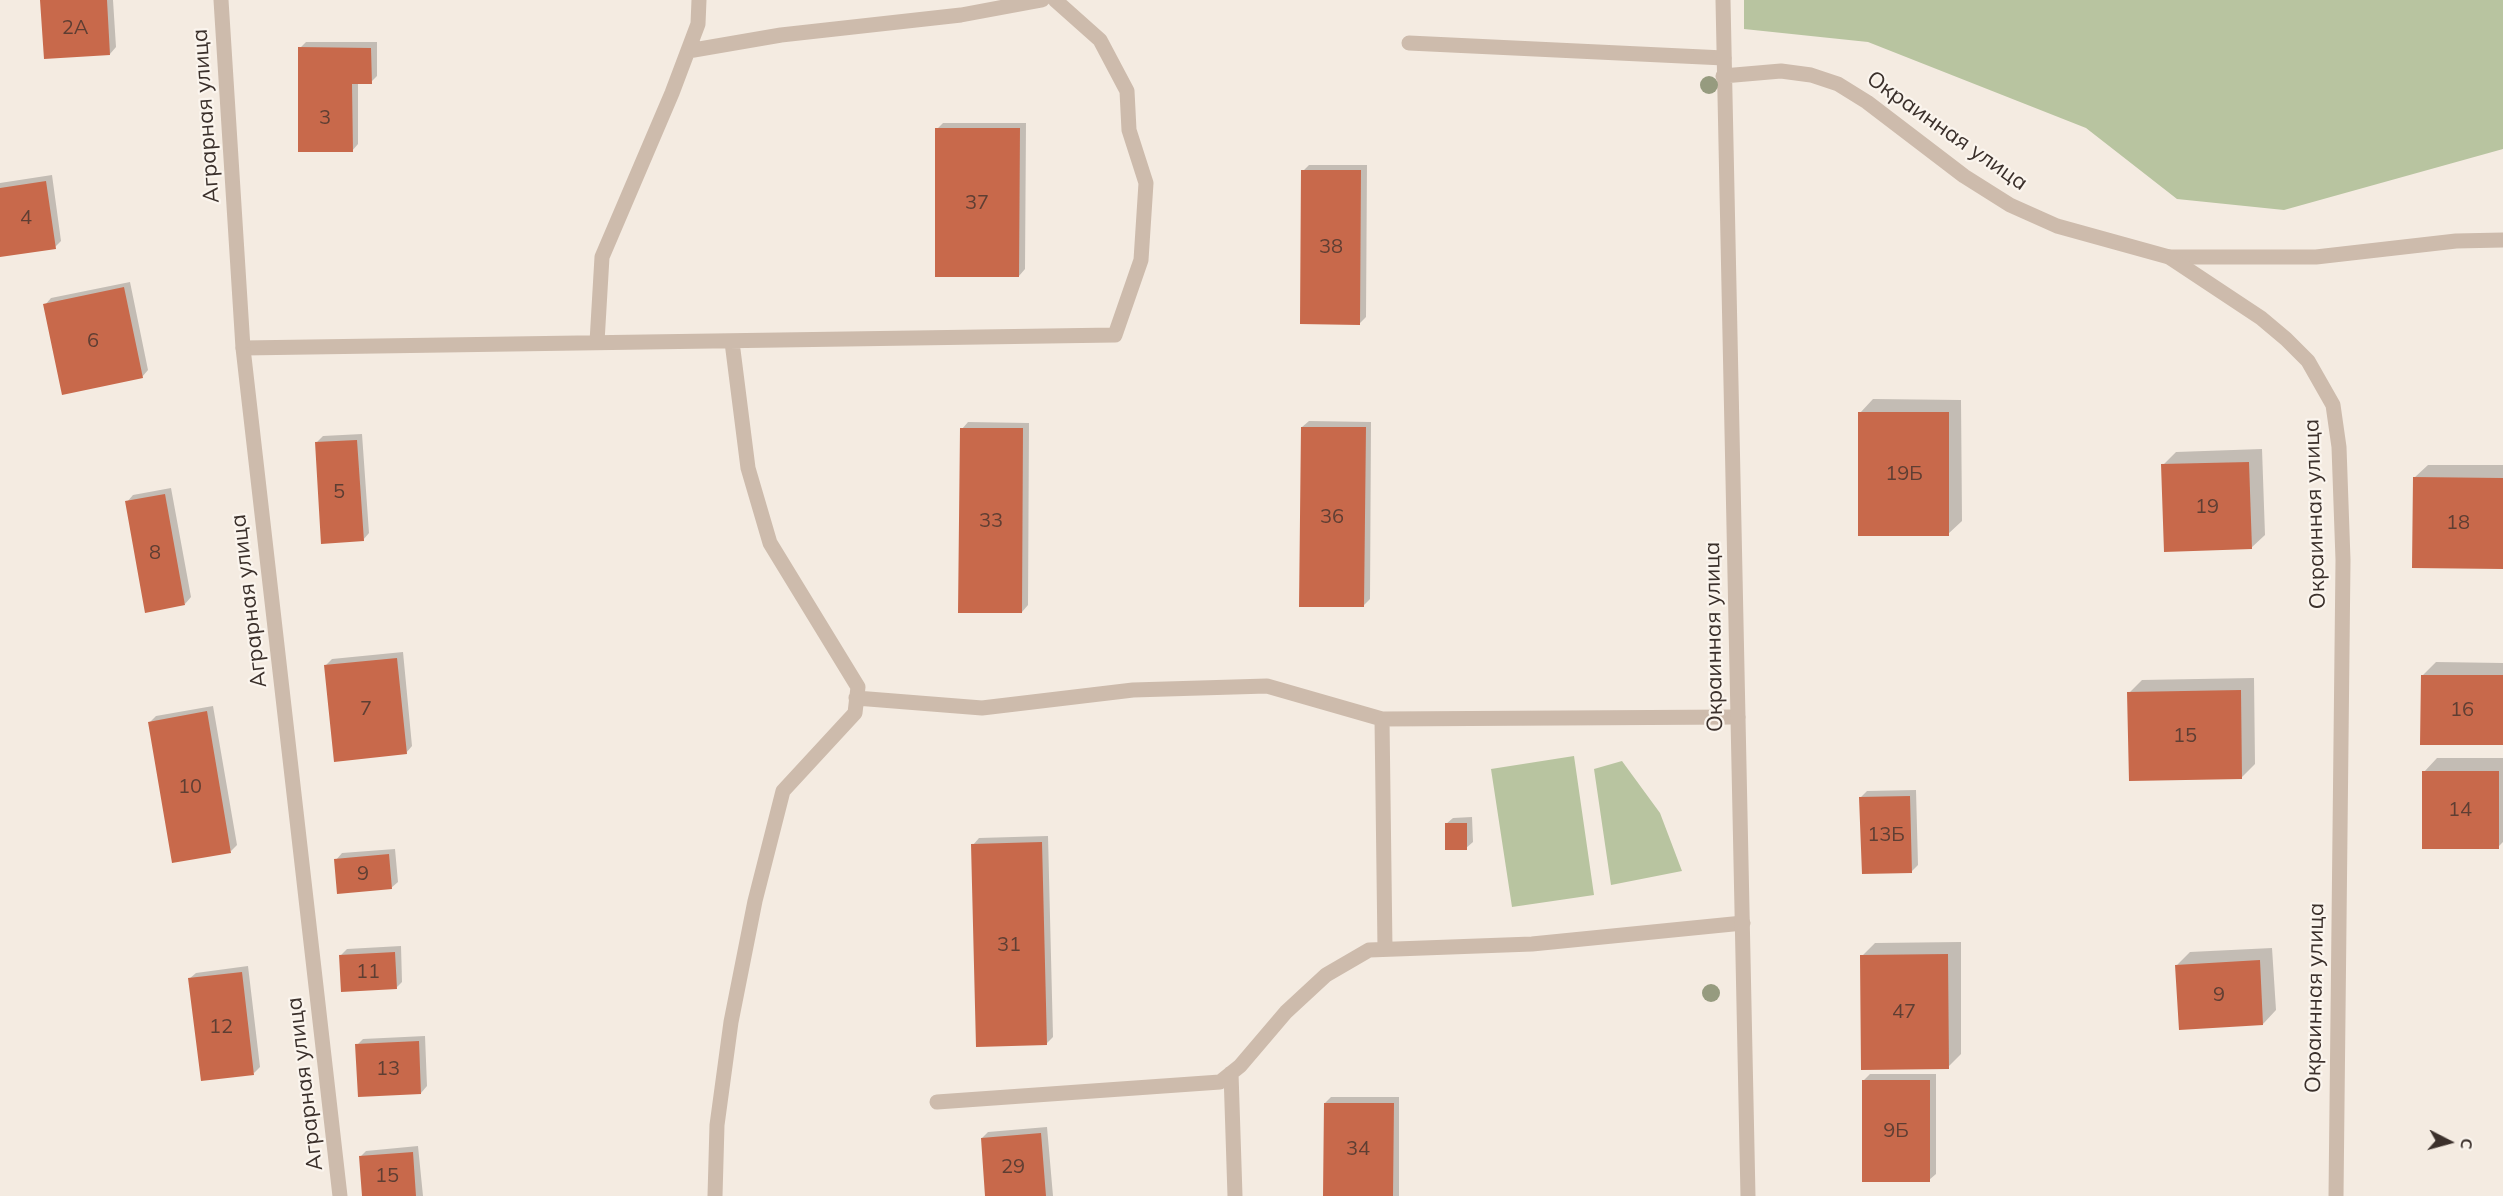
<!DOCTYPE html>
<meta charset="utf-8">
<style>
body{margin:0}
#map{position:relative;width:2503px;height:1196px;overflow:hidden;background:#f4ebe1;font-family:Mulish,sans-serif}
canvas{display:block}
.north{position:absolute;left:2419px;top:1112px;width:60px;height:60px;-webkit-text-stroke:4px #fbf5ee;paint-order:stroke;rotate:96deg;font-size:16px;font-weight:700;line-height:24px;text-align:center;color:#3b302b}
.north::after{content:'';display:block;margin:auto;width:21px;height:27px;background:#3b302b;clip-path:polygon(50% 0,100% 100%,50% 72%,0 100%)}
</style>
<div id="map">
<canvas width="2503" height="1196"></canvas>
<div class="north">С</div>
</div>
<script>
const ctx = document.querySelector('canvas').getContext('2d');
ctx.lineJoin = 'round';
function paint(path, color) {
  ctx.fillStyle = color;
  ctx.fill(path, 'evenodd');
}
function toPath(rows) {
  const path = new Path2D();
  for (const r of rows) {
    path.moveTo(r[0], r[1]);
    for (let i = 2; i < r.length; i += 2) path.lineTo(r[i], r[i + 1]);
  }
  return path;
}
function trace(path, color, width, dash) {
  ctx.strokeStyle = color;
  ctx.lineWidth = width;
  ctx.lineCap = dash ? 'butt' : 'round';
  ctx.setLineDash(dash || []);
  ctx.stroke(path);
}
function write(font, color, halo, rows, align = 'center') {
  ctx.font = font + ' Mulish,sans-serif';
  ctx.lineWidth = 4.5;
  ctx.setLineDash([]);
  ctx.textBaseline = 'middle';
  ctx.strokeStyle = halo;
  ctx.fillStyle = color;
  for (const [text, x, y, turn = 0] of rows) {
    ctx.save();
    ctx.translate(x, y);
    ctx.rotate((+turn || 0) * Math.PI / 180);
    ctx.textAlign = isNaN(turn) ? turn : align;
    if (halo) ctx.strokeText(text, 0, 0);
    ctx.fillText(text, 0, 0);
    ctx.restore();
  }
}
paint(toPath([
 [1744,0,2503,0,2503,149,2284,210,2177,199,2086,128,1868,42,1744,29],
 [1574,756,1594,895,1512,907,1491,769],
 [1622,761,1660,813,1682,871,1611,885,1594,769]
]), '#b8c4a0');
paint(toPath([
 [42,0,113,0,116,47,110,54],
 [306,42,377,42,377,76,371,82,358,82,358,144,352,151,300,48],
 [943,123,1026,123,1025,269,1019,276,937,129],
 [1309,165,1367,165,1366,317,1360,323,1303,171],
 [52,175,61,241,55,247,0,255,0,183],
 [130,282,148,370,142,377,45,305,51,298],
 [1873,399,1961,400,1962,521,1948,534,1860,413],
 [1309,421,1371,422,1370,599,1363,606,1302,427],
 [968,422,1029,423,1028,605,1022,612,962,429],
 [362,434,369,533,363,540,316,443,323,436],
 [2262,449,2265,535,2251,548,2163,465,2176,452],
 [2428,465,2503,465,2503,567,2414,478],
 [171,488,191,597,185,604,127,502,133,495],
 [403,652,412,746,406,753,326,665,332,659],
 [2436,662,2503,663,2503,744,2423,675],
 [2254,678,2255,764,2242,777,2129,693,2142,680],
 [213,706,237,845,231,851,150,722,156,716],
 [2437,758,2503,758,2503,842,2498,847,2424,772],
 [1916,790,1918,865,1912,871,1860,798,1867,791],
 [1472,817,1473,842,1466,848,1446,824,1453,818],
 [1048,836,1053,1037,1046,1044,973,845,979,838],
 [395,849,398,882,391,888,336,860,342,853],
 [1961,942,1961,1054,1948,1067,1862,956,1875,943],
 [401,946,402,982,396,988,341,955,347,949],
 [2272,948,2276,1010,2263,1024,2177,965,2190,952],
 [248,966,260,1067,254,1073,189,979,196,973],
 [425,1036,427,1086,421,1093,357,1045,363,1039],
 [1870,1074,1936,1074,1936,1174,1929,1180,1864,1080],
 [1331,1097,1399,1097,1399,1196,1325,1196,1325,1103],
 [1047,1127,1053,1196,987,1196,982,1138,988,1132],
 [418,1146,423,1196,363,1196,360,1157,366,1151]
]), '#0003');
paint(toPath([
 [40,0,107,0,110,55,44,59],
 [298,47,371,48,372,84,352,84,353,152,298,152],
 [935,128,1020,128,1019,277,935,277],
 [1301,170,1361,170,1360,325,1300,324],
 [46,181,56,249,0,257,0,188],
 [124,287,143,378,62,395,43,304],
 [1858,412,1949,412,1949,536,1858,536],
 [1301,427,1366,427,1364,607,1299,607],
 [960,428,1023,428,1022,613,958,613],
 [357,440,364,541,321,544,315,442],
 [2249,462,2252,549,2164,552,2161,464],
 [2413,477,2503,478,2503,569,2412,568],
 [165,494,185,605,145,613,125,501],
 [397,658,407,754,334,762,324,665],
 [2421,675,2503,675,2503,745,2420,745],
 [2241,690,2242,779,2129,781,2127,692],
 [207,711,231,853,172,863,148,722],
 [2422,771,2499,771,2499,849,2422,849],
 [1910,796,1912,873,1862,874,1859,797],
 [1445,823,1467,823,1467,850,1445,850],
 [1042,842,1047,1045,976,1047,971,844],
 [389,854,392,889,337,894,334,859],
 [395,952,397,989,341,992,339,955],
 [1948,954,1949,1069,1861,1070,1860,955],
 [2260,960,2263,1025,2179,1030,2175,965],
 [242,972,254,1075,201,1081,188,978],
 [419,1041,421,1094,358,1097,355,1044],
 [1862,1080,1930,1080,1930,1182,1862,1182],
 [1324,1103,1394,1103,1393,1196,1323,1196],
 [1041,1133,1046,1196,985,1196,981,1138],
 [413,1152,416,1196,362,1196,359,1156]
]), '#c8694b');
trace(toPath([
 [1409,43,1724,58],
 [688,51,781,35,961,15,1042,0],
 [2169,257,2316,257,2456,241,2503,240],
 [597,342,602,257,672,93,698,24,699,0],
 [243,348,1115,335,1141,260,1146,183,1129,130,1127,91,1100,40,1055,0],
 [856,698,982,708,1133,690,1267,686,1382,719,1738,717],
 [1382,719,1385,949],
 [1231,1073,1235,1196],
 [937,1102,1220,1082,1240,1066,1286,1012,1326,975,1369,950,1532,944,1743,923],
 [715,1196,717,1125,731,1022,755,901,783,791,855,713,858,687,770,543,748,468,732,342]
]), '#cdbbac', 15);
trace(toPath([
 [221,0,243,348,340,1196],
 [1723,0,1748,1196],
 [1723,76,1781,71,1811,75,1838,84,1867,102,1964,176,2010,205,2057,226,2169,257,2261,318,2286,339,2308,361,2333,405,2339,447,2343,560,2336,1196]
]), '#cdbbac', 15);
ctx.fillStyle = '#969b7f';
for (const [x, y] of [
 [1709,85],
 [1711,993]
]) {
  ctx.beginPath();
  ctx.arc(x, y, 9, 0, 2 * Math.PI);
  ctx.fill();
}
write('20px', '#5e3e33', null, [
 ["2А",75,28],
 ["3",325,118],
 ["37",977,203],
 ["4",26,218],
 ["38",1331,247],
 ["6",93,341],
 ["19Б",1904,474],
 ["5",339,492],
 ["19",2207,507],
 ["36",1332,517],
 ["33",991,521],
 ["18",2458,523],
 ["8",155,553],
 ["7",366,709],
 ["16",2462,710],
 ["15",2185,736],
 ["10",190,787],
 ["14",2460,810],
 ["13Б",1886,835],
 ["9",363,874],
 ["31",1009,945],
 ["11",368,972],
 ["9",2219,995],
 ["47",1904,1012],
 ["12",221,1027],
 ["13",388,1069],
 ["9Б",1896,1131],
 ["34",1358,1149],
 ["29",1013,1167],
 ["15",387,1176]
]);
write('22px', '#3b302b', '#fbf5ee', [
 ["Аграрная улица",206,116,-94],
 ["Окраинная улица",1947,131,35],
 ["Окраинная улица",2315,514,-92],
 ["Аграрная улица",249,601,-97],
 ["Окраинная улица",1714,637,-91],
 ["Окраинная улица",2315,998,-89],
 ["Аграрная улица",305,1084,-97]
]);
</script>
